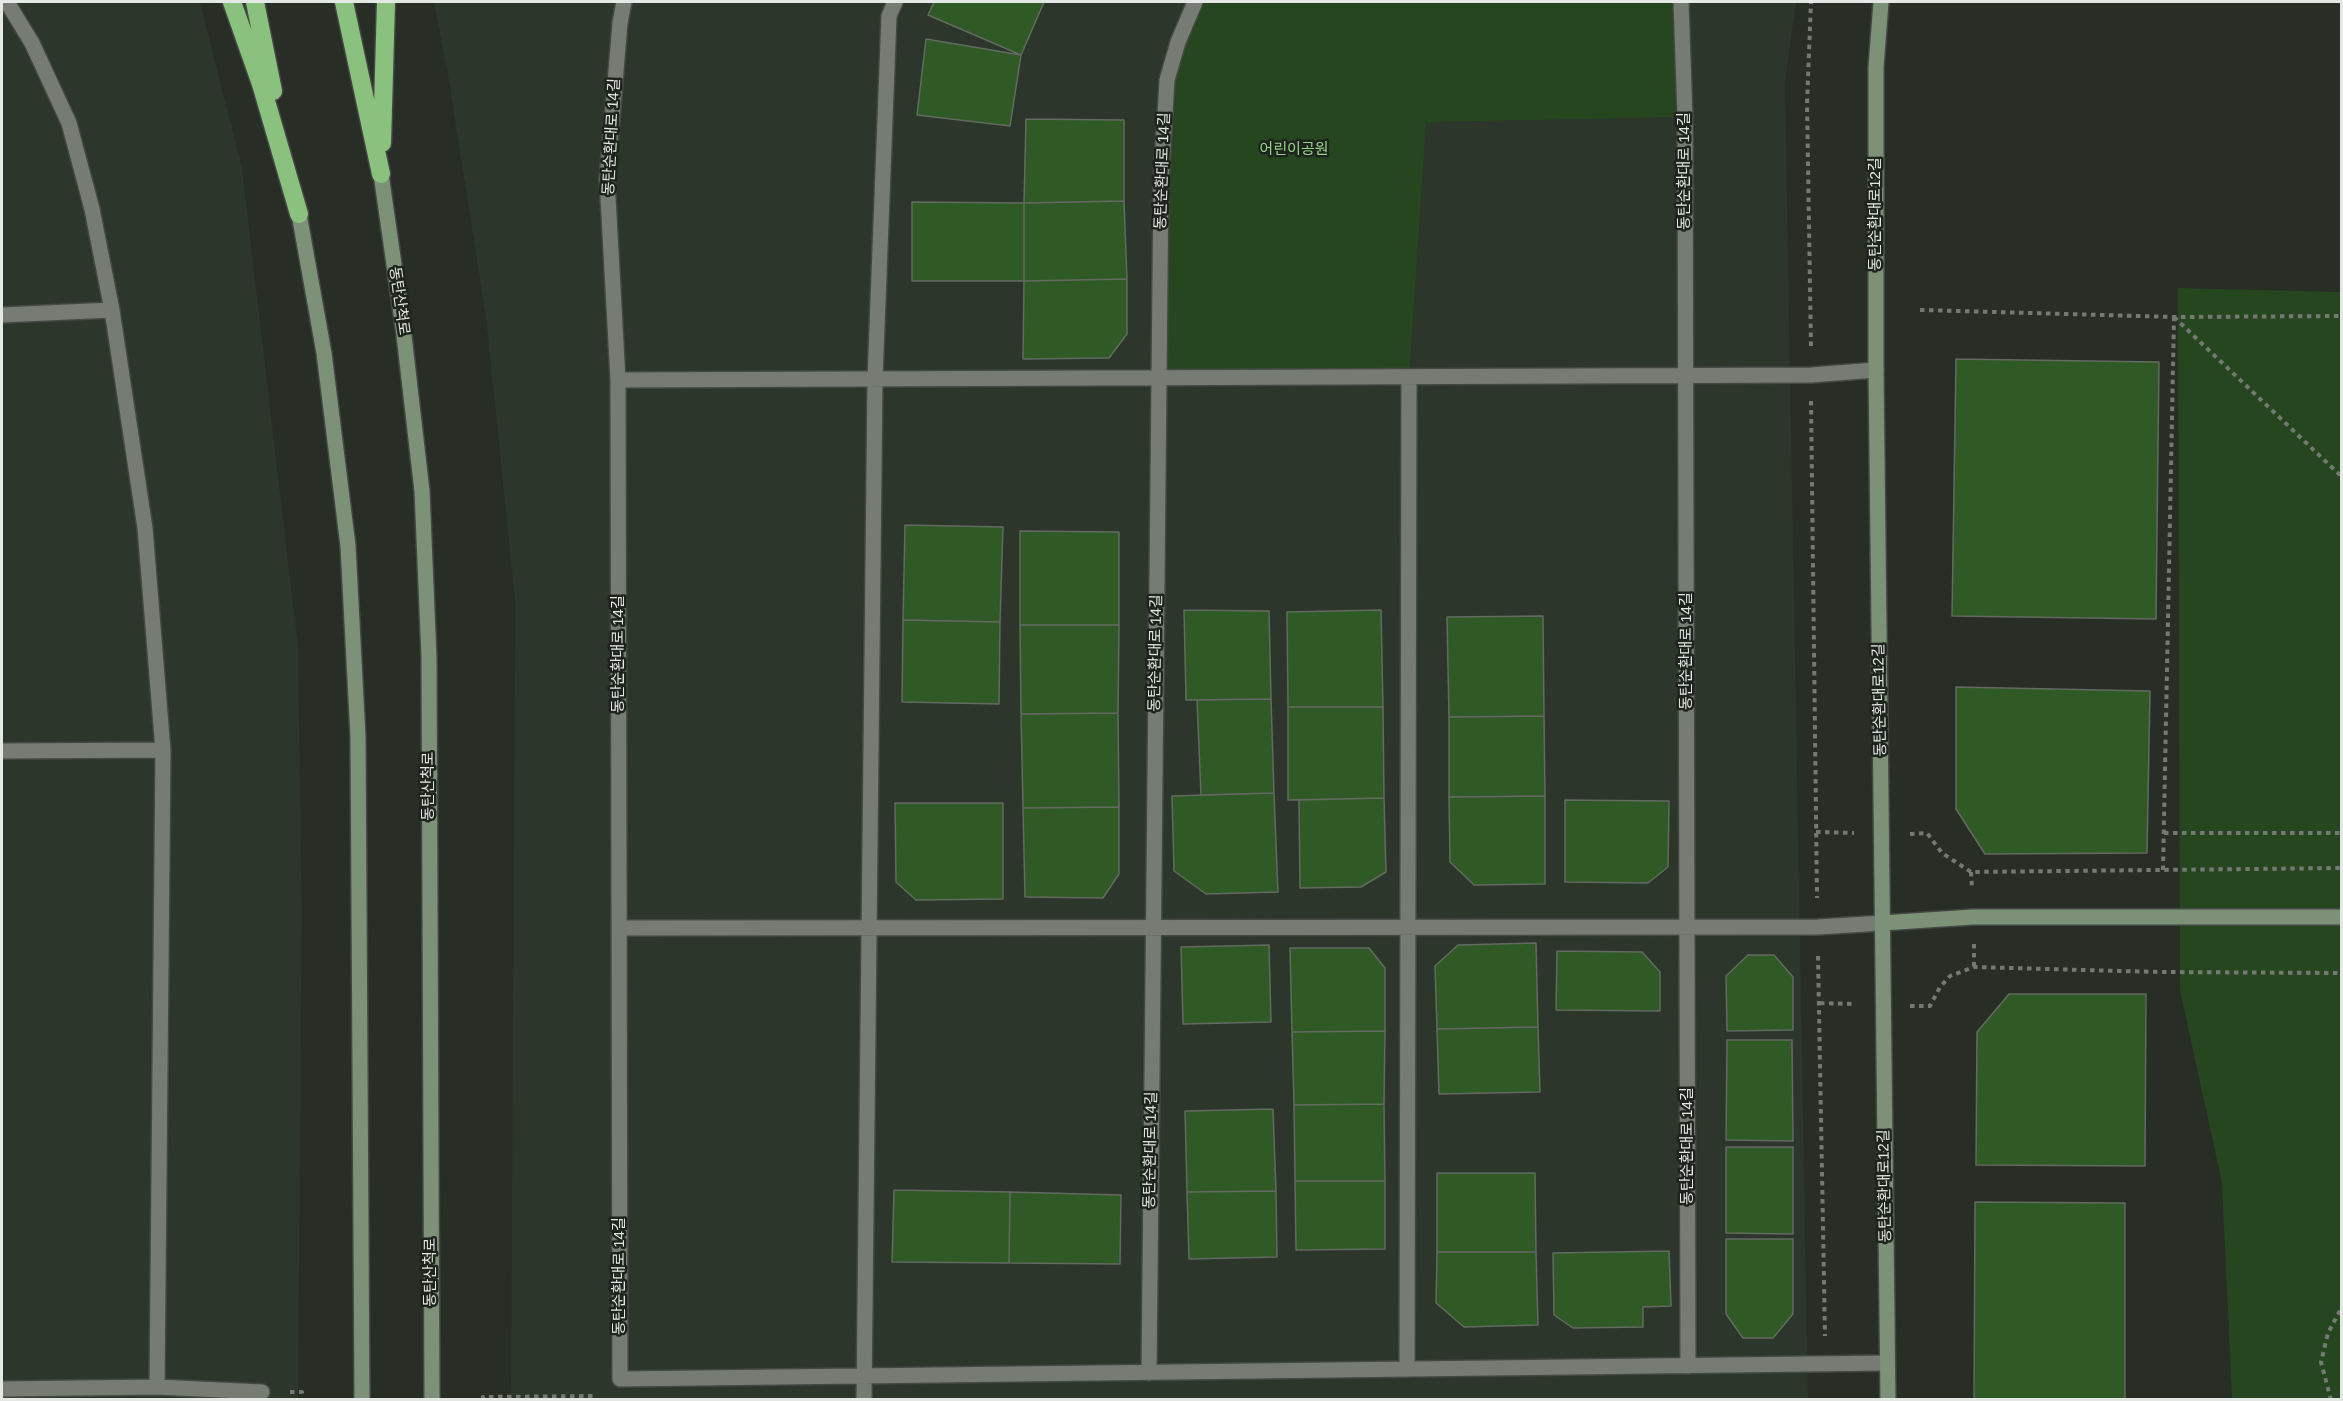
<!DOCTYPE html>
<meta charset="utf-8">
<style>
body{margin:0}
#map{position:relative;width:2343px;height:1401px;overflow:hidden;background:#282d26;font-family:Helvetica,sans-serif}
canvas{display:block}
.frame{position:absolute;inset:0;border:3px solid #e4e8e4;pointer-events:none}
</style>
<div id="map">
<canvas width="2343" height="1401"></canvas>
<div class="frame"></div>
</div>
<script>
const ctx = document.querySelector('canvas').getContext('2d');
ctx.lineJoin = 'round';
function paint(path, color) {
  ctx.fillStyle = color;
  ctx.fill(path, 'evenodd');
}
function toPath(rows) {
  const path = new Path2D();
  for (const r of rows) {
    path.moveTo(r[0], r[1]);
    for (let i = 2; i < r.length; i += 2) path.lineTo(r[i], r[i + 1]);
  }
  return path;
}
function trace(path, color, width, dash) {
  ctx.strokeStyle = color;
  ctx.lineWidth = width;
  ctx.lineCap = dash ? 'butt' : 'round';
  ctx.setLineDash(dash || []);
  ctx.stroke(path);
}
function write(font, color, halo, rows, align = 'center') {
  ctx.font = font + ' Helvetica,"Noto Sans KR",sans-serif';
  ctx.lineWidth = 5;
  ctx.setLineDash([]);
  ctx.textBaseline = 'middle';
  ctx.strokeStyle = halo;
  ctx.fillStyle = color;
  for (const [text, x, y, turn = 0] of rows) {
    ctx.save();
    ctx.translate(x, y);
    ctx.rotate((+turn || 0) * Math.PI / 180);
    ctx.textAlign = isNaN(turn) ? turn : align;
    if (halo) ctx.strokeText(text, 0, 0);
    ctx.fillText(text, 0, 0);
    ctx.restore();
  }
}
paint(toPath([
 [2,2,200,2,242,168,298,647,302,913,298,1399,2,1400],
 [434,2,1796,2,1785,83,1808,1399,511,1399,515,600,486,318,449,81]
]), '#2c362a');
paint(toPath([
 [1195,2,1681,2,1685,117,1426,122,1409,377,1159,378,1167,80],
 [2178,288,2341,292,2341,1399,2232,1399,2222,1183,2180,990]
]), '#26461f');
const building = toPath([
 [934,2,1044,2,1021,55,928,15,934,2],
 [926,39,1021,55,1010,126,917,115,926,39],
 [1026,119,1124,120,1124,201,1024,203,1026,119],
 [1124,201,1127,279,1024,281,1024,203,1124,201],
 [912,202,1024,203,1024,281,912,281,912,202],
 [1127,279,1127,334,1109,358,1023,359,1024,281,1127,279],
 [1956,359,2159,362,2156,619,1952,616,1956,359],
 [905,525,1003,527,1000,622,903,620,905,525],
 [1020,531,1119,532,1119,625,1020,625,1020,531],
 [1184,610,1269,611,1271,699,1186,700,1184,610],
 [1381,610,1383,707,1288,707,1287,612,1381,610],
 [1543,616,1544,716,1449,717,1447,617,1543,616],
 [903,620,1000,622,999,704,902,702,903,620],
 [1020,625,1119,625,1118,713,1021,714,1020,625],
 [1956,687,2150,691,2147,853,1985,854,1956,809,1956,687],
 [1271,699,1274,793,1201,795,1197,700,1271,699],
 [1288,707,1383,707,1384,798,1288,800,1288,707],
 [1118,713,1119,807,1023,808,1021,714,1118,713],
 [1544,716,1545,796,1449,797,1449,717,1544,716],
 [1274,793,1278,892,1206,894,1174,871,1172,796,1274,793],
 [1545,796,1545,884,1474,885,1450,862,1449,797,1545,796],
 [1384,798,1386,872,1361,887,1300,888,1299,800,1384,798],
 [1565,800,1669,801,1668,867,1648,883,1565,882,1565,800],
 [895,803,1003,803,1003,899,916,900,896,882,895,803],
 [1119,807,1119,874,1103,898,1025,897,1023,808,1119,807],
 [1536,943,1538,1027,1437,1029,1435,966,1458,945,1536,943],
 [1269,945,1271,1022,1183,1024,1181,947,1269,945],
 [1290,948,1369,948,1385,968,1385,1031,1292,1032,1290,948],
 [1557,951,1642,952,1660,972,1660,1011,1556,1010,1557,951],
 [1748,955,1774,955,1793,977,1793,1030,1727,1031,1726,976,1748,955],
 [2009,994,2146,994,2145,1166,1976,1165,1977,1032,2009,994],
 [1538,1027,1540,1092,1439,1094,1437,1029,1538,1027],
 [1385,1031,1384,1104,1294,1105,1292,1032,1385,1031],
 [1727,1040,1792,1040,1793,1141,1726,1140,1727,1040],
 [1384,1104,1385,1181,1295,1181,1294,1105,1384,1104],
 [1273,1109,1276,1191,1187,1192,1185,1111,1273,1109],
 [1726,1147,1793,1147,1793,1234,1726,1233,1726,1147],
 [1437,1173,1535,1173,1536,1252,1437,1252,1437,1173],
 [1295,1181,1385,1181,1385,1249,1296,1250,1295,1181],
 [894,1190,1010,1192,1009,1263,892,1262,894,1190],
 [1276,1191,1277,1257,1189,1259,1187,1192,1276,1191],
 [1010,1192,1121,1195,1120,1264,1009,1263,1010,1192],
 [1975,1202,2125,1203,2125,1400,1974,1400,1975,1202],
 [1726,1239,1793,1239,1793,1314,1773,1338,1743,1338,1726,1314,1726,1239],
 [1669,1251,1671,1306,1643,1307,1643,1327,1573,1328,1554,1315,1553,1253,1669,1251],
 [1437,1252,1536,1252,1538,1325,1464,1327,1436,1303,1437,1252]
]);
paint(building, '#305a25');
trace(building, '#636a62', 1.5);
const street = toPath([
 [7,2,32,43,69,123,92,209,112,310,145,528,163,750,157,1387],
 [624,2,620,23,607,179,618,380,620,1379,1887,1363],
 [1681,2,1685,117,1688,1366],
 [2,315,112,310],
 [618,380,1811,375,1876,370],
 [2,751,163,750],
 [619,928,1818,927,1882,923],
 [1407,1369,1409,377],
 [1149,1373,1161,181,1167,80,1178,42,1195,2],
 [2,1389,157,1387,262,1392],
 [864,1400,875,379,889,16,895,2]
]);
const secondary = toPath([
 [1881,2,1876,67,1876,370,1888,1400],
 [381,174,403,327,422,491,429,657,432,1400],
 [299,214,324,353,348,546,358,737,362,1400],
 [1882,923,1973,917,2342,917]
]);
const highway = toPath([
 [232,2,261,84,299,214],
 [255,2,273,91],
 [344,2,381,174],
 [382,143,386,2]
]);
trace(street, '#434842', 18);
trace(secondary, '#434842', 18);
trace(highway, '#434842', 21);
trace(toPath([
 [1920,310,2174,317,2342,316],
 [2174,317,2342,477],
 [1811,346,1807,104,1811,2],
 [1811,401,1817,898],
 [2342,583,2342,589],
 [1816,832,1854,833],
 [2164,833,2342,833],
 [1910,834,1927,833,1942,853,1971,872,2342,868],
 [2163,870,2174,317],
 [1971,872,1972,888],
 [1974,944,1974,967],
 [1818,956,1825,1336],
 [1820,1003,1855,1004],
 [1910,1006,1930,1006,1940,987,1950,976,1974,967,2158,972,2342,973],
 [290,1392,302,1392,302,1400],
 [483,1400,483,1397,597,1396],
 [2331,1400,2321,1362,2328,1333,2342,1307]
]), '#747973', 4, [4.5, 4.5]);
trace(street, '#767c74', 15);
trace(secondary, '#7c9177', 15);
trace(highway, '#8bc17e', 18);
write('15px', '#e4e8e4', '#1e231d', [
 ["동탄순환대로 14길",612,137,-87],
 ["동탄순환대로 14길",1163,171,-88],
 ["동탄순환대로 14길",1685,171,-90],
 ["동탄순환대로12길",1876,214,-90],
 ["동탄산척로",399,301,82],
 ["동탄순환대로 14길",1687,651,-90],
 ["동탄순환대로 14길",1156,653,-89],
 ["동탄순환대로 14길",619,654,-90],
 ["동탄순환대로12길",1880,700,-91],
 ["동탄산척로",429,786,-90],
 ["동탄순환대로 14길",1688,1146,-90],
 ["동탄순환대로 14길",1151,1150,-89],
 ["동탄순환대로12길",1885,1186,-91],
 ["동탄산척로",431,1272,-90],
 ["동탄순환대로 14길",620,1276,-90]
]);
write('15px', '#95d486', '#1e231d', [
 ["어린이공원",1294,150]
]);
</script>
